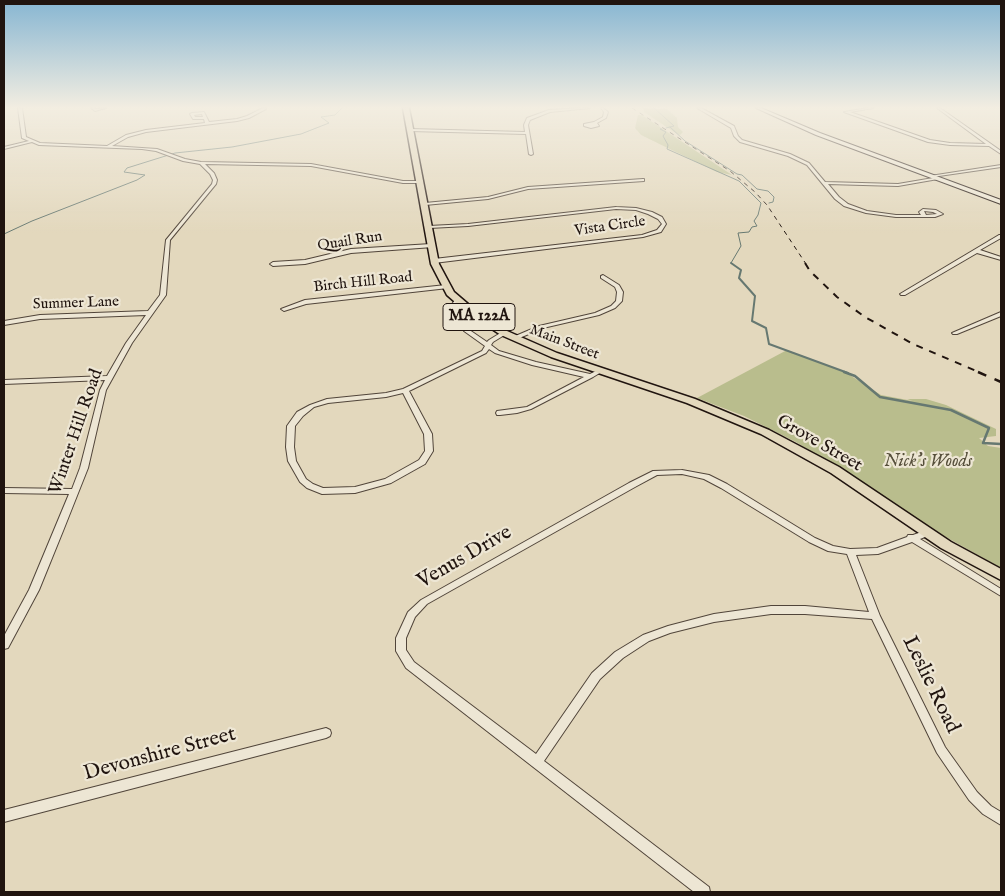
<!DOCTYPE html>
<style>
body{margin:0}
#map{position:relative;width:1005px;height:896px;overflow:hidden;background:#e3d8bd;font-family:"IM FELL English",serif}
canvas{display:block}
.frame{position:absolute;inset:0;border:5px solid #20140f;pointer-events:none}
</style>
<div id="map">
<canvas width="1005" height="896"></canvas>
<div class="frame"></div>
</div>
<script>
const ctx = document.querySelector('canvas').getContext('2d');
ctx.lineJoin = 'round';
function paint(path, color) {
  ctx.fillStyle = color;
  ctx.fill(path, 'evenodd');
}
function toPath(rows) {
  const path = new Path2D();
  for (const r of rows) {
    path.moveTo(r[0], r[1]);
    for (let i = 2; i < r.length; i += 2) path.lineTo(r[i], r[i + 1]);
  }
  return path;
}
function trace(path, color, width, dash) {
  ctx.strokeStyle = color;
  ctx.lineWidth = width;
  ctx.lineCap = dash ? 'butt' : 'round';
  ctx.setLineDash(dash || []);
  ctx.stroke(path);
}
function write(font, color, halo, rows, align = 'center') {
  ctx.font = font + ' "IM FELL English",serif';
  ctx.lineWidth = 4.5;
  ctx.setLineDash([]);
  ctx.textBaseline = 'middle';
  ctx.strokeStyle = halo;
  ctx.fillStyle = color;
  for (const [text, x, y, turn = 0] of rows) {
    ctx.save();
    ctx.translate(x, y);
    ctx.rotate((+turn || 0) * Math.PI / 180);
    ctx.textAlign = isNaN(turn) ? turn : align;
    if (halo) ctx.strokeText(text, 0, 0);
    ctx.fillText(text, 0, 0);
    ctx.restore();
  }
}
paint(toPath([
 [643,108,667,109,677,118,678,127,683,132,680,135,674,132,644,112],
 [638,115,642,115,732,175,717,172,641,135,635,128],
 [787,350,845,372,881,395,913,401,907,399,926,399,946,405,996,429,996,436,979,438,988,446,1001,448,1001,568,930,528,796,442,744,416,697,398]
]), '#b9bd8d');
trace(toPath([
 [654,108,674,126,666,128],
 [670,127,685,141,737,174,742,175,757,189,768,191,774,197,773,202,769,203],
 [662,129,660,129,666,132,663,136,668,145,667,149,739,181,761,203,758,215,754,221,757,226,752,227,749,232,738,233,741,246,731,263,733,264],
 [4,234,32,221,137,180,145,175,124,172,127,168,175,153,232,147,301,134,329,123,321,117,335,115,342,108]
]), '#667871', 1);
trace(toPath([
 [731,263,741,270,739,278,755,296,752,321,766,328,769,344,848,373]
]), '#667871', 2);
trace(toPath([
 [844,372,855,376,880,397,951,410,989,428,983,443,1001,444]
]), '#667871', 2.5);
const street = toPath([
 [18,108,22,108,26,137,40,143,107,146,126,135,146,130,205,123,204,119,193,119,190,114,192,113,204,112,209,122,237,119,247,116,263,108,266,108,266,109,249,118,237,121,146,132,128,137,112,146,157,149,185,159,201,162,311,164,403,181,419,181,421,182,419,183,403,183,311,166,205,164,214,173,217,180,216,184,170,240,166,295,132,343,106,390,88,468,63,531,39,590,8,648,4,649,4,636,29,590,69,494,4,493,4,488,72,489,80,468,100,390,105,380,4,384,4,380,107,376,126,343,146,315,40,319,4,325,4,321,40,315,148,311,160,295,166,240,212,184,213,180,210,174,200,164,183,161,156,151,142,149,39,145,32,142,4,149,4,147,29,141,22,138,18,108],
 [202,114,203,117,195,117,194,115,202,114],
 [91,108,94,108,96,109,106,108,95,111,91,108],
 [581,108,590,108,550,112,530,120,528,125,533,154,531,155,529,154,526,134,410,131,408,130,410,129,525,132,524,125,527,118,549,110,581,108],
 [601,108,603,108,608,112,606,118,597,123,599,126,591,128,584,126,584,124,594,122,603,117,604,112,601,108],
 [697,108,701,108,734,126,738,136,742,140,790,154,809,163,825,182,898,184,939,177,939,179,938,179,898,186,828,184,839,197,848,204,867,211,896,215,921,215,919,212,923,209,936,210,943,214,935,217,896,217,866,213,844,206,835,199,807,165,788,156,740,142,734,136,731,128,697,108],
 [924,211,933,212,937,214,926,215,924,211],
 [868,108,873,108,850,112,930,140,950,143,986,144,937,108,940,108,1001,151,1001,154,989,146,950,145,928,142,844,112,868,108],
 [1001,165,1001,167,932,177,930,176,1001,165],
 [643,179,644,179,644,181,528,189,488,199,425,205,423,204,425,203,488,197,528,187,643,179],
 [616,207,636,208,652,212,662,217,666,224,661,232,643,237,434,263,431,261,434,259,642,235,657,230,662,224,658,219,648,214,636,210,616,209,468,226,429,228,427,227,429,226,468,224,616,207],
 [999,235,1001,235,1001,238,980,250,1001,257,1001,260,977,253,905,295,901,295,900,294,999,235],
 [431,244,434,246,433,247,351,253,305,264,273,266,270,264,273,262,305,260,351,249,431,244],
 [603,275,619,285,623,292,622,301,615,308,599,315,543,328,517,339,513,339,513,337,539,326,595,313,611,306,616,301,617,292,615,287,601,278,601,276,603,275],
 [446,285,448,286,448,288,306,304,284,311,281,309,305,300,446,285],
 [458,298,461,300,458,304,458,312,468,329,487,342,489,340,502,332,506,332,506,334,493,342,491,345,499,351,536,362,590,374,600,369,603,371,593,377,531,409,517,413,500,415,497,415,496,413,497,411,527,407,584,377,532,365,495,353,489,349,486,353,409,391,432,434,433,451,425,464,391,483,355,493,322,494,307,488,300,482,288,461,286,447,287,426,297,412,310,405,327,399,386,393,403,389,482,351,485,346,464,331,452,312,452,304,456,299,458,298],
 [403,393,424,434,425,451,419,460,385,479,355,487,323,488,313,484,306,479,296,461,294,447,295,426,303,416,314,407,328,403,386,397,403,393],
 [1001,312,1001,316,957,334,953,334,952,333,1001,312],
 [682,470,709,475,727,484,815,538,833,546,850,549,877,548,907,537,908,535,913,535,927,530,930,531,931,533,930,535,920,539,1001,589,1001,596,912,542,878,554,856,555,880,616,945,747,977,792,991,806,1001,812,1001,825,983,814,969,800,937,753,872,619,805,614,771,614,714,622,670,633,649,641,623,658,600,679,544,761,709,887,710,892,694,892,406,668,396,651,396,638,408,612,421,600,629,483,653,471,682,470],
 [682,474,704,479,721,488,809,542,828,551,847,554,869,612,805,606,771,606,714,614,668,626,643,635,615,652,592,673,536,754,414,662,406,650,406,638,415,617,427,604,635,487,657,475,682,474],
 [326,728,330,730,331,733,330,736,326,738,4,822,4,810,326,728]
]);
const secondary = toPath([
 [756,108,761,108,820,133,1001,200,1001,204,816,135,756,108]
]);
const primary = toPath([
 [403,108,409,108,439,264,454,292,475,310,507,331,557,353,695,399,769,430,839,467,951,542,1001,569,1001,580,941,548,831,473,761,434,687,403,551,357,501,335,469,314,447,295,431,264,403,108]
]);
trace(street, '#51453a', 2);
trace(secondary, '#20140f', 2);
trace(primary, '#20140f', 3);
paint(street, '#ede6d4');
paint(secondary, '#ede6d4');
paint(primary, '#e3d8bd');
trace(toPath([
 [632,108,730,171,755,192,767,205,806,264]
]), '#20140f', 1, [4.5, 4.5]);
trace(toPath([
 [805,263,810,271,837,297,865,317,913,344,981,373]
]), '#20140f', 2, [7, 7]);
trace(toPath([
 [978,372,1001,382]
]), '#20140f', 2.5, [9, 9]);
const sky = ctx.createLinearGradient(0, 0, 0, 233);
sky.addColorStop(0, '#87b6d2');
sky.addColorStop(0.46, '#f2ede1');
sky.addColorStop(1, '#f2ede100');
ctx.fillStyle = sky;
ctx.fillRect(0, 0, 1005, 233);
write('15px', '#20140f', '#ede6d4', [
 ["Vista Circle",610,227,-8],
 ["Quail Run",350,242,-9],
 ["Birch Hill Road",363,283,-6],
 ["Summer Lane",76,304,-2],
 ["Main Street",564,343,21]
]);
for (const [x, y, w] of [
 [479,317,72]
]) {
  const box = new Path2D();
  box.roundRect(x - w / 2, y - 13.5, w, 27, 4);
  ctx.fillStyle = '#ede6d4';
  ctx.fill(box);
  trace(box, '#20140f', 1);
}
write('bold 16px', '#20140f', null, [
 ["MA 122A",479,317]
]);
write('18px', '#20140f', '#ede6d4', [
 ["Winter Hill Road",77,432,-71],
 ["Grove Street",819,444,30]
]);
write('italic 18px', '#564f3b', '#ede6d4', [
 ["Nick's Woods",928,462]
]);
write('21px', '#20140f', '#ede6d4', [
 ["Venus Drive",465,558,-30],
 ["Leslie Road",930,685,64],
 ["Devonshire Street",160,755,-15]
]);
</script>
